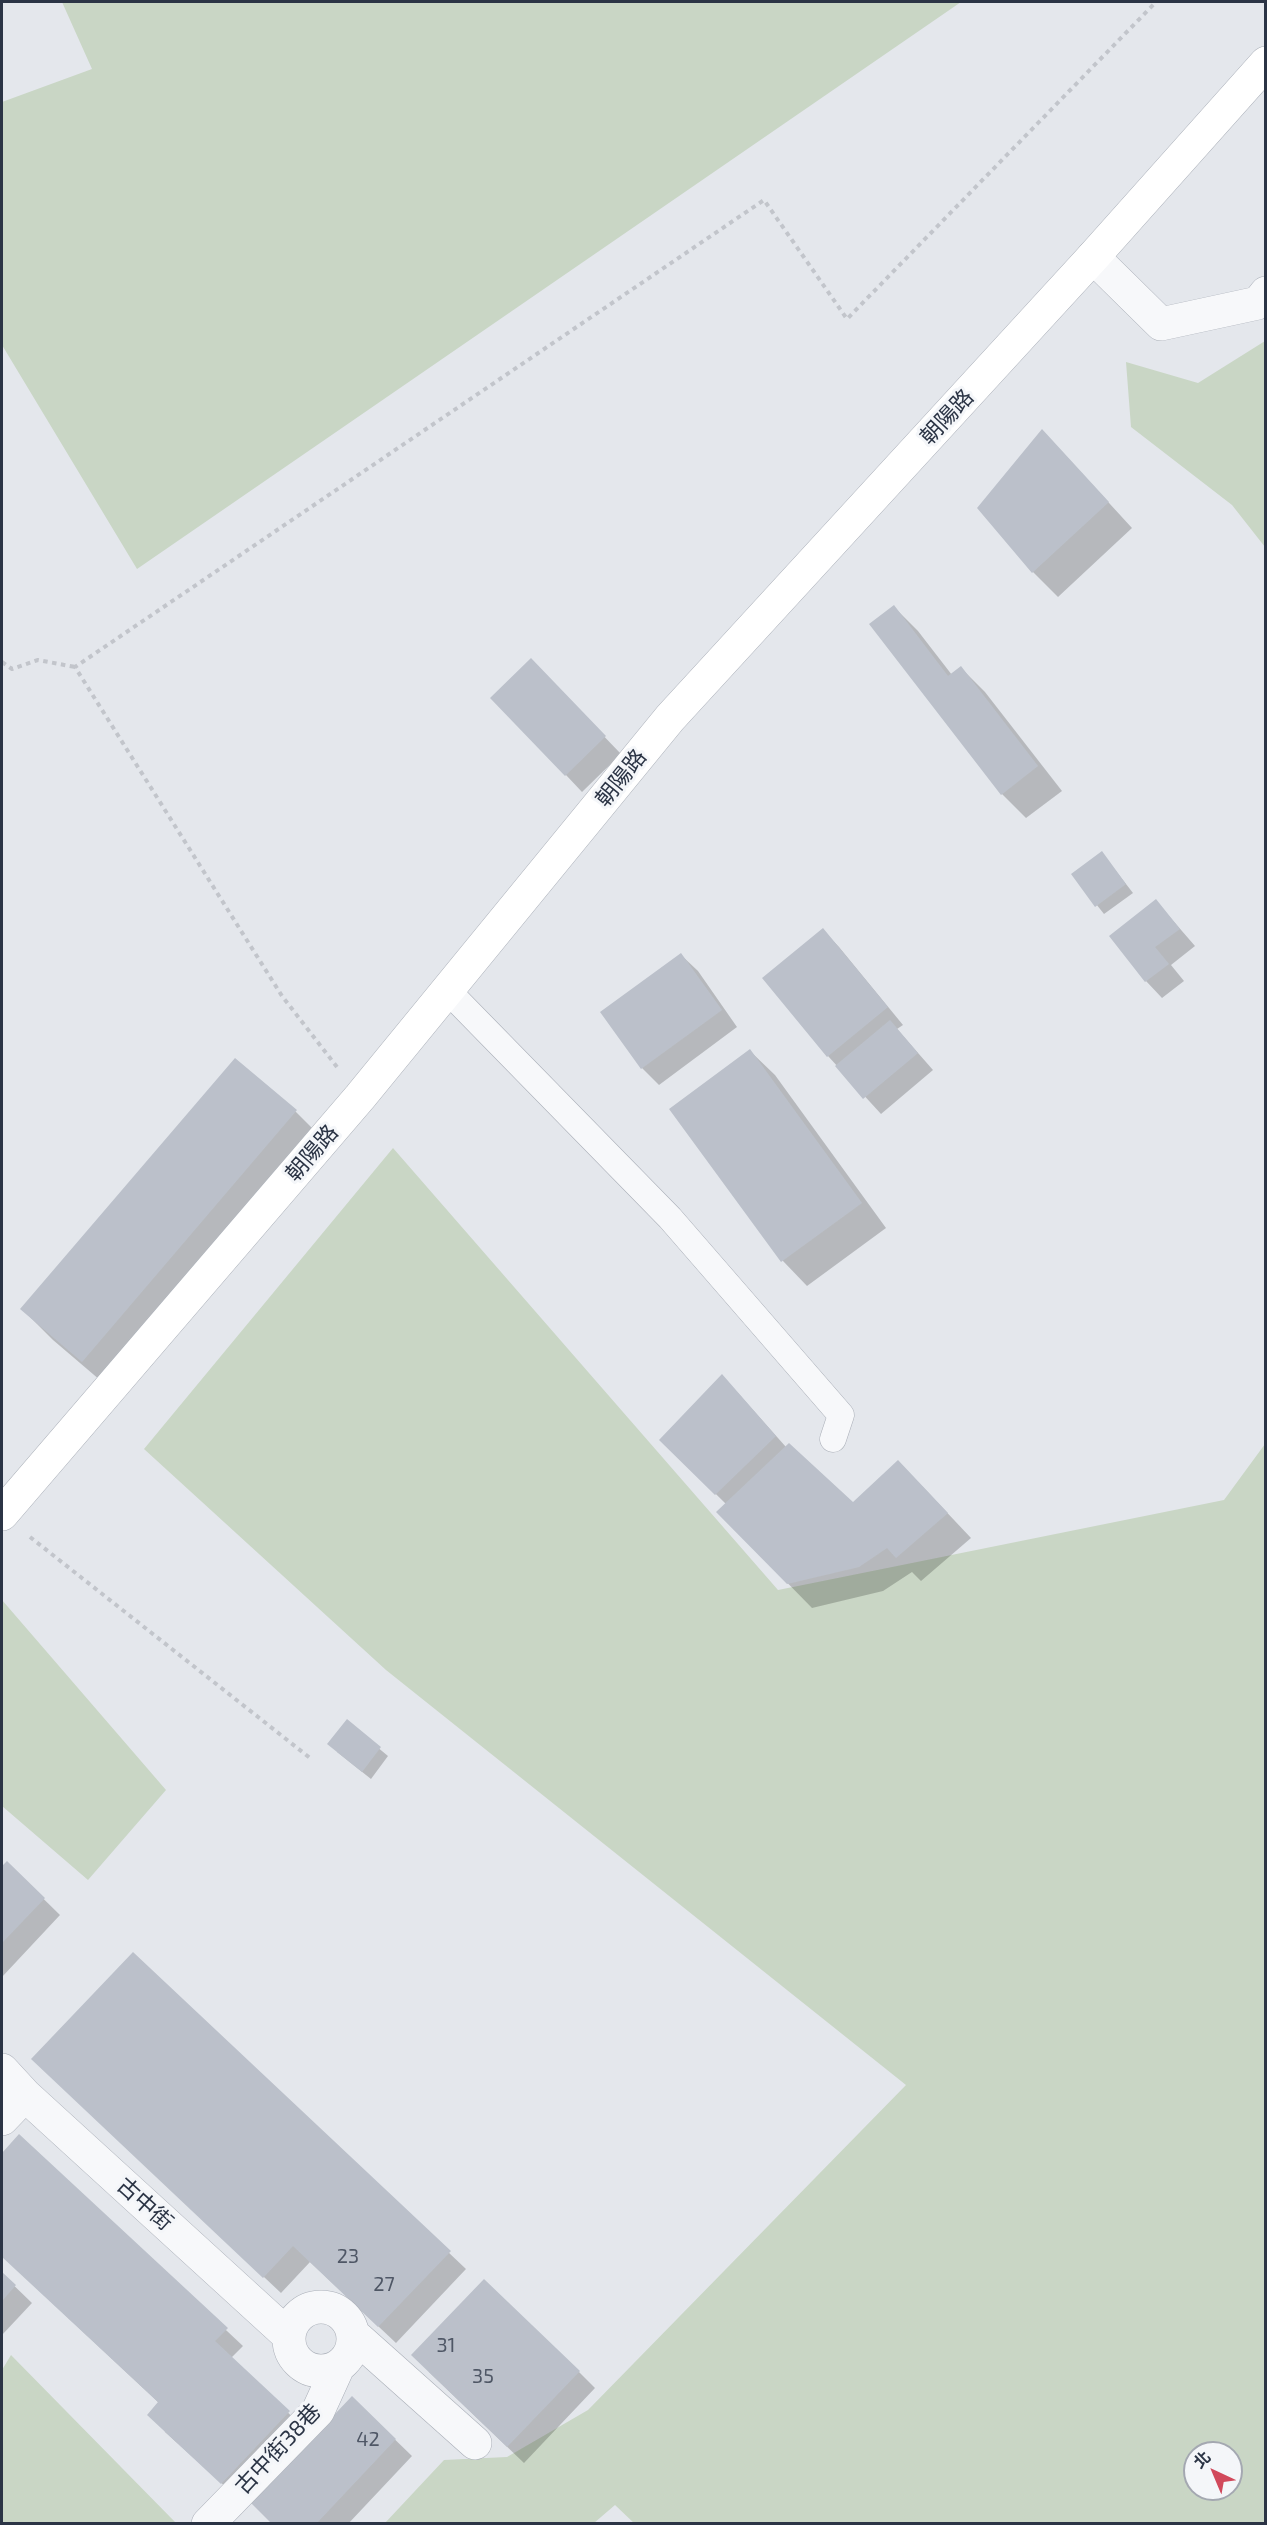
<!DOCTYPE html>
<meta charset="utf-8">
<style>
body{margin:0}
#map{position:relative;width:1267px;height:2525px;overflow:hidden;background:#e4e7ec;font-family:"Exo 2","Noto Sans TC",sans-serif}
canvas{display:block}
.frame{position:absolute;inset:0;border:3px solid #2b3445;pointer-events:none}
.north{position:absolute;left:1183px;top:2441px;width:60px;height:60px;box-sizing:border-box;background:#f4f6f9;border:2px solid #a4a8b1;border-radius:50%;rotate:316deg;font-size:16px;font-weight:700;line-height:24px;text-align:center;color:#2b3445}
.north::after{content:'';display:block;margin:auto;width:21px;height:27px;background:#d1495b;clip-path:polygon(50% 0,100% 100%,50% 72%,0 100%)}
</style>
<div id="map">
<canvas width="1267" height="2525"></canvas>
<div class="frame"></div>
<div class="north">北</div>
</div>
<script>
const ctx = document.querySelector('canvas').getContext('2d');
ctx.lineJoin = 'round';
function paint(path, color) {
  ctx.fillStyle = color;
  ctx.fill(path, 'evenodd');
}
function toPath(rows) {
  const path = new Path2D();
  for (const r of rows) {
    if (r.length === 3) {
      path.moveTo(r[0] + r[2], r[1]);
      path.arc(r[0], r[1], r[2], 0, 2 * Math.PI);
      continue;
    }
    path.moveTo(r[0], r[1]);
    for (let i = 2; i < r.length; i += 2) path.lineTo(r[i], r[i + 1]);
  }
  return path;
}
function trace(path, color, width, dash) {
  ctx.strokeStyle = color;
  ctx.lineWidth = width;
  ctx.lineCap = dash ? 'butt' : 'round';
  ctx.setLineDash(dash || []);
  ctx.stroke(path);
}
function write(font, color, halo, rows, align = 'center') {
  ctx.font = font + ' "Exo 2","Noto Sans TC",sans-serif';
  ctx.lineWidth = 6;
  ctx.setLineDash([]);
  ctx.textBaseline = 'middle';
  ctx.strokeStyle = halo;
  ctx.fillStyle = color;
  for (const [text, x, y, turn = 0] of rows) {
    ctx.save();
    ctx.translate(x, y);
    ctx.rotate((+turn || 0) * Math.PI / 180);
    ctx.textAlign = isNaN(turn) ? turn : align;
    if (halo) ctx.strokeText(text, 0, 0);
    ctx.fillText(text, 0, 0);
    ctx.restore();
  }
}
paint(toPath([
 [62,2,961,2,137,569,2,345,2,102,92,69],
 [1265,341,1265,547,1232,505,1131,427,1126,362,1198,383],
 [393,1148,778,1590,1224,1500,1265,1444,1265,2523,635,2524,615,2505,594,2523,385,2523,444,2460,507,2457,588,2410,906,2085,386,1670,144,1449],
 [1195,2453,1231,2453,1231,2489,1195,2489],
 [2,1600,166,1790,88,1880,2,1806],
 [11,2355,176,2523,2,2523,2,2370]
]), '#c9d6c5');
paint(toPath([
 [1066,456,1132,528,1058,597,1033,572,979,508],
 [894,607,918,631,952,675,961,668,985,692,1062,791,1026,818,1002,794],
 [547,677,621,754,582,792,566,775],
 [1102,853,1133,893,1104,914,1073,875],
 [1156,901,1195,946,1171,965,1184,981,1162,998,1146,981],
 [823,930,839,947,903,1025,897,1029,933,1070,881,1114,828,1056,764,978],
 [681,955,698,971,737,1027,659,1085,642,1068,602,1012],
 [750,1051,775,1075,886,1228,807,1286,783,1261,672,1109],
 [235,1060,296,1112,327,1143,114,1392,53,1340,22,1309],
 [738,1393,786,1447,853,1504,922,1486,971,1538,921,1581,912,1572,883,1591,812,1608,718,1512,726,1504,661,1440],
 [347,1722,388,1756,371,1779,337,1752],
 [7,1863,60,1915,2,1977,2,1868],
 [134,1954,466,2269,396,2343,310,2262,281,2293,50,2076],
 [19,2136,243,2346,231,2358,305,2429,239,2499,165,2432,159,2403,2,2256,2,2155],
 [2,2274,32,2303,2,2335],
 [429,2372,579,2372,595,2388,524,2463],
 [352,2398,412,2456,348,2524,274,2524]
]), '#0003');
paint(toPath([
 [1042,429,1109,502,1032,573,977,508],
 [894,605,948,676,961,666,1038,766,1001,795,869,624],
 [531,658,606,736,565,776,490,698],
 [1102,851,1126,884,1095,907,1071,874],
 [1156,899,1180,929,1155,947,1169,964,1145,982,1109,936],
 [823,928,888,1007,827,1057,762,978],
 [681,953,722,1010,641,1069,600,1012],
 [890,1020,918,1053,863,1099,835,1066],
 [750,1049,862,1203,781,1262,669,1109],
 [235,1058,297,1110,82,1362,20,1309],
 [722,1374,776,1436,715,1495,659,1440],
 [789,1443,853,1502,898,1460,948,1513,896,1558,887,1548,859,1567,787,1584,716,1512],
 [347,1719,381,1747,362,1772,327,1744],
 [7,1861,45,1898,2,1943,2,1866],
 [133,1952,451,2251,378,2327,293,2246,263,2278,31,2059],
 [19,2134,228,2328,215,2341,290,2411,221,2484,147,2415,158,2402,2,2257,2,2153],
 [2,2272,16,2285,2,2301],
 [484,2279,580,2371,507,2447,411,2355],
 [352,2396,396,2439,316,2524,272,2524,251,2503]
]), '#bbc0ca');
const service = toPath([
 [447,990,670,1218,841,1415,833,1439]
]);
const minor = toPath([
 [1093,257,1161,324,1258,303,1266,293],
 [2,2070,25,2095,289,2336],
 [2,2119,25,2095],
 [321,2339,32],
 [354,2335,475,2443],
 [208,2524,318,2411,338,2367]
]);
const secondary = toPath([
 [2,1514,360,1097,670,718,1093,257,1266,63]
]);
trace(service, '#a9aeb7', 27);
trace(minor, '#a9aeb7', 34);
trace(secondary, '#a9aeb7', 34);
trace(toPath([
 [2,662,12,669,38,660,75,667],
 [337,1067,282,996,75,667,764,200,847,319,1156,2],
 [30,1537,310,1758]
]), '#c2c5cb', 4, [4.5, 4.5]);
trace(service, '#f7f8fa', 26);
trace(minor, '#f7f8fa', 33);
trace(secondary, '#fff', 33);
write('20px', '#4f5766', null, [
 ["23",348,2256],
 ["27",384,2284],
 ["31",446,2345],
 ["35",483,2376],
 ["42",368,2439]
]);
write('22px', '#2b3445', '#f4f6f9', [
 ["朝陽路",947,417,-47],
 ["朝陽路",621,778,-51],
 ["朝陽路",312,1153,-49],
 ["古中街",145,2204,42],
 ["古中街38巷",278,2449,-47]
]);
</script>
